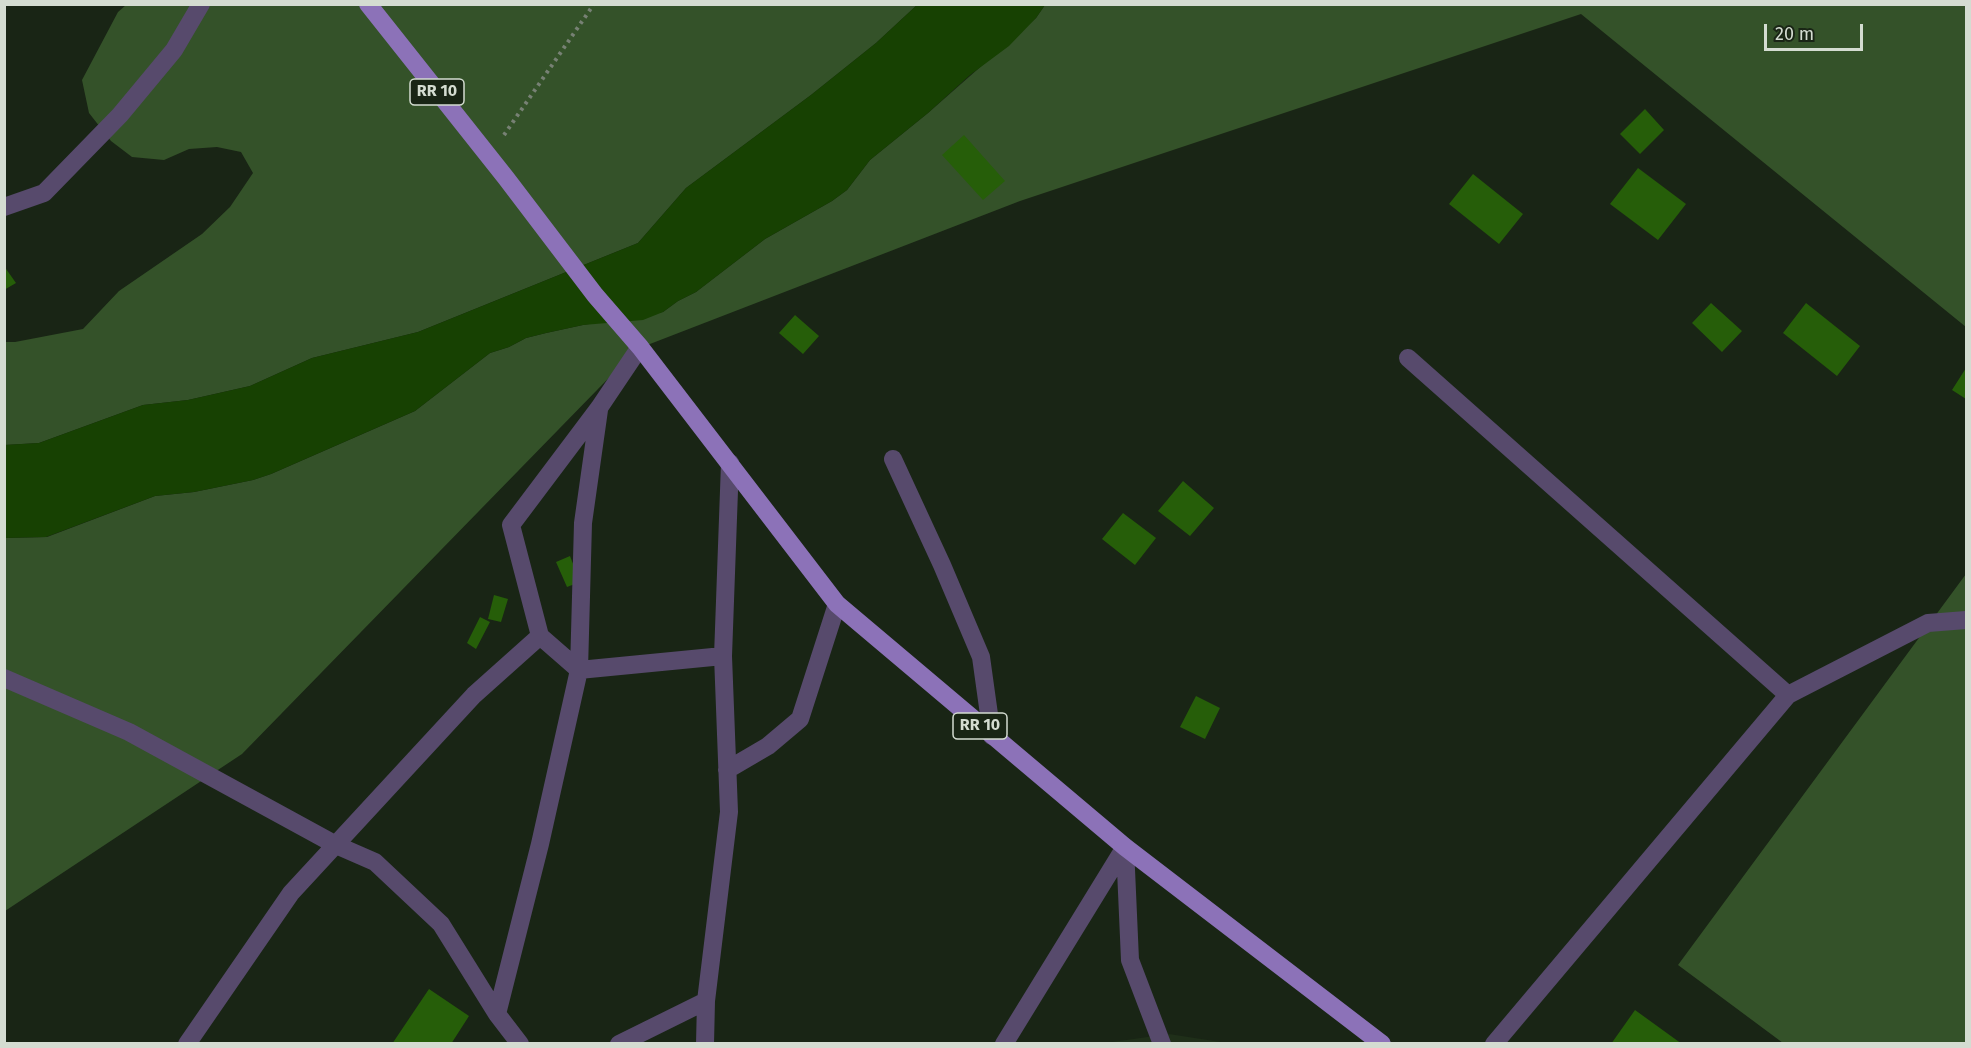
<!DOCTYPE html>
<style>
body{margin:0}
#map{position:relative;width:1971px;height:1048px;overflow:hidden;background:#192515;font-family:"Fira Sans",sans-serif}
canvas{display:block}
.frame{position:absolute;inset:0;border:6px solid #d4dcd1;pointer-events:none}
.scale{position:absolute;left:1764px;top:24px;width:99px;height:27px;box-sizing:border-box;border:3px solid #d4dcd1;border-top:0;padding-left:8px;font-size:18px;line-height:21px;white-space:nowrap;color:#d4dcd1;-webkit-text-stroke:4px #192515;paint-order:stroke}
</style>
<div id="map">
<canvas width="1971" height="1048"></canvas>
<div class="frame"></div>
<div class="scale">20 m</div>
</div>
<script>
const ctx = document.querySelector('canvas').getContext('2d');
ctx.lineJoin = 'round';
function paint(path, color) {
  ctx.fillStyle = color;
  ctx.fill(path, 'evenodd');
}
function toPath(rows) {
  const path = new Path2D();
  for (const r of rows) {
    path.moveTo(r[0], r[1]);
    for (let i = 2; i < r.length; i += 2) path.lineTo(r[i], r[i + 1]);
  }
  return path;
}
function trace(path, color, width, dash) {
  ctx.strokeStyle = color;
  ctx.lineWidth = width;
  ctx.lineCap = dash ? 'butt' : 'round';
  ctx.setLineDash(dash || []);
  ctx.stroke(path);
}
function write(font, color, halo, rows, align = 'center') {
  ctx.font = font + ' "Fira Sans",sans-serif';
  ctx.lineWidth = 4.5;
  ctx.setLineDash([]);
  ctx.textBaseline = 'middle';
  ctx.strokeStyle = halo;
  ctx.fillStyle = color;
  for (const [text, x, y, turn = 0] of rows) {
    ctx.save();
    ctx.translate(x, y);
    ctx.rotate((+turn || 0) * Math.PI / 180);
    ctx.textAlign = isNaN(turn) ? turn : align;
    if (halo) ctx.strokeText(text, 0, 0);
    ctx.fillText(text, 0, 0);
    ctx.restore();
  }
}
paint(toPath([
 [1169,1034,1227,1043,1103,1044,1105,1043]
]), '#1f2f19');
paint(toPath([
 [126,5,917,5,876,43,811,95,686,188,638,243,418,332,312,358,250,386,188,400,143,405,39,443,5,445,5,342,15,342,83,329,119,291,202,234,230,207,253,173,241,152,217,147,189,149,164,160,132,157,111,141,89,113,82,80,118,12],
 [1045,5,1966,5,1966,327,1581,14,1020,201,637,349,242,754,5,911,5,538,47,537,155,496,194,492,253,480,271,474,415,411,490,353,509,347,526,338,546,333,583,325,663,312,678,301,696,292,765,239,832,201,847,190,870,160,928,113,1036,18],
 [1966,574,1966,1043,1783,1043,1678,965]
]), '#345229');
paint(toPath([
 [917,5,1045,5,1036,18,1009,46,970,75,928,113,870,160,847,190,832,201,765,239,696,292,678,301,663,312,643,320,583,325,546,333,526,338,509,347,490,353,415,411,271,474,253,480,194,492,155,496,46,537,5,538,4,445,39,443,143,405,188,400,250,386,312,358,418,332,638,243,686,188,811,95,876,43]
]), '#174102');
paint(toPath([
 [1645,109,1664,130,1640,154,1620,134],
 [964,135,1005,181,983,200,942,155],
 [1638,168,1686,204,1658,240,1610,204],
 [1473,174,1523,214,1499,244,1449,204],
 [4,266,16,283,4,290],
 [1711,303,1742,331,1722,352,1692,323],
 [1806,303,1860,346,1837,376,1783,333],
 [795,315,819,336,803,354,779,333],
 [1966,368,1966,399,1952,390],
 [1183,481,1214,508,1190,536,1158,511],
 [1123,513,1156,538,1135,565,1102,539],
 [570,556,580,582,567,587,556,562],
 [494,595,508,599,501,622,488,619],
 [480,617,490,622,476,649,467,643],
 [1196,696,1220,708,1205,739,1180,727],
 [429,989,469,1016,451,1044,392,1044],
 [1635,1010,1682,1044,1611,1044]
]), '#265e09');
trace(toPath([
 [504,135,594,4]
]), '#778174', 4, [3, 4.5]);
trace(toPath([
 [4,207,44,193,120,115,174,50,201,4],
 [1408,358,1788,695,1928,623,1966,620],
 [893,459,942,565,981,657,992,736],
 [540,636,579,670,723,656],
 [4,678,129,732,336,845,375,862,441,924,497,1014,520,1044],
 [727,770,768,746,800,719,837,604],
 [1125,847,1130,960,1162,1044],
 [497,1014,540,844,579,670,583,523,599,410],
 [187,1044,291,893,474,695,540,636,511,525,599,408,640,347],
 [619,1044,706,1001],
 [705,1044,706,1001,729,812,723,656,730,463],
 [1004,1044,1125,847],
 [1494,1044,1788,695]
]), '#574a6c', 18);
trace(toPath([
 [368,4,506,178,595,295,640,347,837,604,1125,847,1382,1044]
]), '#8c72b8', 18);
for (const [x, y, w] of [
 [437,92,54],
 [980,726,54]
]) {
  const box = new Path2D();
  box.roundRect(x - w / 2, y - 13, w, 26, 4.5);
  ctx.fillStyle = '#192515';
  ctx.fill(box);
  trace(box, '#d4dcd1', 1.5);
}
write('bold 16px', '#d4dcd1', null, [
 ["RR 10",437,92],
 ["RR 10",980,726]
]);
</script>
